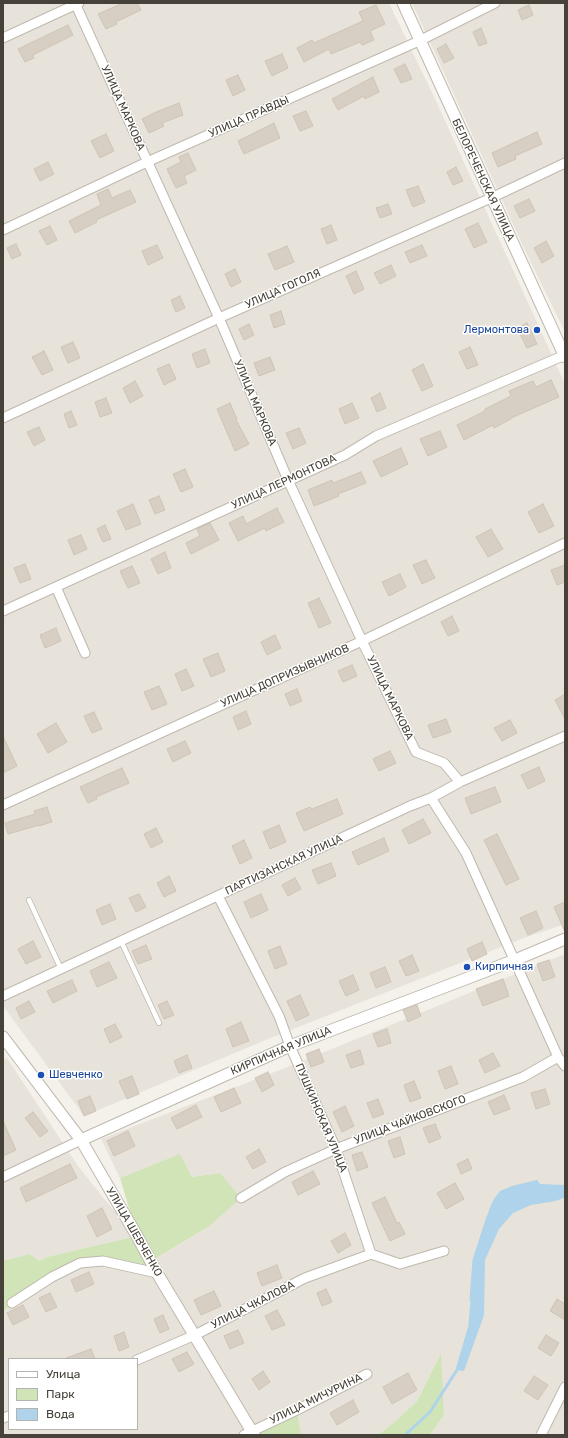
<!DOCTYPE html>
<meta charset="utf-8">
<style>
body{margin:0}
#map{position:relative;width:568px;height:1438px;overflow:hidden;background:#f4f1eb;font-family:Rubik,sans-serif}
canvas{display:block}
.frame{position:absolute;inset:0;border:4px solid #474239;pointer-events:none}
.legend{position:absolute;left:8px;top:1358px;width:130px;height:72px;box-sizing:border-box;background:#fff;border:1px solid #b5b3b0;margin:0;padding:5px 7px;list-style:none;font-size:12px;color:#474239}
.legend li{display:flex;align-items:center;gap:8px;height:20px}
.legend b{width:20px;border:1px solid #b5b3b0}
</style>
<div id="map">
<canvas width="568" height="1438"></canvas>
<div class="frame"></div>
<ul class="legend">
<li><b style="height:5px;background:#fff"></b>Улица</li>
<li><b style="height:11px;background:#d1e4b8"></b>Парк</li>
<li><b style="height:11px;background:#aed3ea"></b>Вода</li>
</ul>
</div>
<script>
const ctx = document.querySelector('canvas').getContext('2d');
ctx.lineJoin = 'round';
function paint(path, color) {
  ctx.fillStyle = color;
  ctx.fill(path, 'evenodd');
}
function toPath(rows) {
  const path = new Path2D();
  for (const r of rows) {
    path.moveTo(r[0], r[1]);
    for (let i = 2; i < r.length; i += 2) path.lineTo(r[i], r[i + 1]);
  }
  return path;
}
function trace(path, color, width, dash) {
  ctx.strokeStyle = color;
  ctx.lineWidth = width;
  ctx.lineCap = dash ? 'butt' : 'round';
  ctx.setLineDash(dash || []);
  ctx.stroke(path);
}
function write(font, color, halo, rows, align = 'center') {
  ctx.font = font + ' Rubik,sans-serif';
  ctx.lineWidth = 3;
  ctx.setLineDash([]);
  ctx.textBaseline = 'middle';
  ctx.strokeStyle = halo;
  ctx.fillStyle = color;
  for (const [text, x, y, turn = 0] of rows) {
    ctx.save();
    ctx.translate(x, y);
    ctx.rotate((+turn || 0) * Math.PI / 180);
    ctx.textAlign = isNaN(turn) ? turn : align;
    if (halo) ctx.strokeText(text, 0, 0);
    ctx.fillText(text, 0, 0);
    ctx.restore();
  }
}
paint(toPath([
 [3,3,389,3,436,101,565,384,565,924,521,939,273,1037,84,1116,3,1006],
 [412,3,565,3,565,332,524,248],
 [565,954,565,1435,430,1435,444,1415,440,1355,417,1401,398,1419,378,1435,301,1435,297,1411,254,1435,3,1435,3,1312,12,1303,80,1263,151,1261,208,1227,220,1173,192,1177,180,1155,120,1178,101,1139,285,1068],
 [9,1359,137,1359,137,1429,9,1429],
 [7,1058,78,1166,105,1200,137,1236,51,1256,39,1261,30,1254,3,1261,3,1060]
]), '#e7e3da');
paint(toPath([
 [180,1154,192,1177,220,1173,241,1198,208,1227,151,1261,157,1273,103,1261,80,1263,12,1303,3,1312,3,1261,30,1254,39,1261,51,1256,137,1236,120,1178],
 [441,1353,444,1415,430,1435,378,1435,398,1419,417,1401],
 [297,1410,301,1435,254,1435]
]), '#d1e4b8');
paint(toPath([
 [537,1180,540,1184,565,1185,565,1197,556,1201,531,1205,513,1213,499,1229,485,1260,484,1315,464,1371,457,1370,468,1330,474,1260,490,1207,494,1199,500,1191,512,1186]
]), '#aed3ea');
trace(toPath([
 [471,1300,474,1260,488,1217,490,1215],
 [405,1435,430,1412,457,1370,469,1329]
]), '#aed3ea', 3);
const building = toPath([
 [123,3,137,3,141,10,116,22,117,24,106,29,98,14,123,3],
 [376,5,385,24,370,31,374,40,362,45,360,42,331,54,329,49,304,62,297,48,312,40,314,43,363,21,359,12,376,5],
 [529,5,533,15,522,20,518,10,529,5],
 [68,25,73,35,33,55,34,58,25,62,18,49,68,25],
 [481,28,487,43,479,46,473,32,481,28],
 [446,44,454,58,444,63,437,49,446,44],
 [282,54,288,68,272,76,265,61,282,54],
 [405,64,412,79,401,83,394,69,405,64],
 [238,75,245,90,233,96,226,80,238,75],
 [373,77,379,92,365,99,364,96,338,110,332,99,373,77],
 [179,103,183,115,162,123,164,126,149,133,142,119,156,112,179,103],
 [306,111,313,126,300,131,293,116,306,111],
 [274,123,280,138,244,154,238,141,274,123],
 [537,132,542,144,515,156,516,159,498,167,492,153,537,132],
 [106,134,114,151,100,158,91,141,106,134],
 [188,153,196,170,184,176,187,183,176,188,167,169,181,162,179,157,188,153],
 [48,162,54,174,40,181,34,169,48,162],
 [456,167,463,181,453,185,447,172,456,167],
 [418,186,425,202,413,207,406,190,418,186],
 [108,189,112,198,130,190,136,202,96,220,97,222,75,233,69,221,101,205,97,194,108,189],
 [529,199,535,211,520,218,514,206,529,199],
 [388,204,392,214,380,218,376,208,388,204],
 [478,223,487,242,474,248,465,229,478,223],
 [331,225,337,240,327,244,321,229,331,225],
 [50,226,57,240,47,245,39,231,50,226],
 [546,241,554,256,542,263,534,248,546,241],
 [16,244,21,255,12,259,7,248,16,244],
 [157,245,163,258,148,265,142,251,157,245],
 [422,245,427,256,410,263,405,252,422,245],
 [287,246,294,262,275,270,268,254,287,246],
 [391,265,396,276,380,284,374,273,391,265],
 [235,269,241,282,231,287,225,274,235,269],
 [356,271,364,289,354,294,346,276,356,271],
 [180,296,185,308,176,312,171,300,180,296],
 [281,311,285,324,274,328,270,315,281,311],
 [527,323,537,344,527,348,517,328,527,323],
 [249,324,254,335,244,340,239,329,249,324],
 [73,342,80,358,68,363,61,347,73,342],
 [470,347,478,365,467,369,459,352,470,347],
 [205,349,210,363,197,368,192,354,205,349],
 [44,351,53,370,42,375,32,357,44,351],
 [270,357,275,370,259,376,254,363,270,357],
 [169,364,176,379,164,385,157,369,169,364],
 [423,364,433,386,422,391,412,370,423,364],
 [551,380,559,397,511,418,511,419,494,428,493,425,464,440,457,425,485,411,485,409,511,396,509,391,533,381,536,387,551,380],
 [135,381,143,396,130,403,123,388,135,381],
 [380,393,386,408,377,412,371,398,380,393],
 [106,398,112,413,100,417,95,402,106,398],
 [230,403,237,419,236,420,249,444,235,451,217,409,230,403],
 [352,403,359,418,345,424,339,409,352,403],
 [71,411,77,425,69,428,64,414,71,411],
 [39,427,45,440,34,446,27,432,39,427],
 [299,428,306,443,293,449,286,433,299,428],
 [440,431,447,447,428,456,420,439,440,431],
 [401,448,408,464,381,477,373,461,401,448],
 [185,469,193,487,181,492,173,474,185,469],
 [361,472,366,483,338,494,339,496,314,506,308,490,332,480,333,483,361,472],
 [159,496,165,510,155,514,149,500,159,496],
 [133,504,141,524,126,530,117,511,133,504],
 [543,504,554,526,539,533,528,512,543,504],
 [277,508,284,522,266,531,265,528,238,541,229,523,243,516,246,524,277,508],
 [210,523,219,540,191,554,186,543,200,536,197,529,210,523],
 [105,525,111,539,103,542,97,529,105,525],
 [491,529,503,549,488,557,476,537,491,529],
 [81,535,87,549,74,555,68,540,81,535],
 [165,552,171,568,158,574,151,559,165,552],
 [426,560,435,578,422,584,413,565,426,560],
 [25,564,31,579,20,583,14,568,25,564],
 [565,565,565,582,557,585,551,570,565,565],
 [132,566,140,583,128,588,120,571,132,566],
 [400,574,406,587,389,596,382,582,400,574],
 [319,598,331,623,319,628,308,603,319,598],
 [452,616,459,631,448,636,441,622,452,616],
 [56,628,61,641,45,648,40,635,56,628],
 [275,635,281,648,267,655,261,642,275,635],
 [218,653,225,671,211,677,203,659,218,653],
 [352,665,357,676,343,682,338,671,352,665],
 [186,669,194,686,182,691,175,674,186,669],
 [159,686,167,704,152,710,144,692,159,686],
 [297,689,302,701,290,706,285,694,297,689],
 [565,694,565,719,555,700,565,694],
 [246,711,251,724,238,730,233,717,246,711],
 [94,712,102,729,92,733,84,716,94,712],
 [446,719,451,732,433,738,428,725,446,719],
 [510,720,517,733,502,741,494,728,510,720],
 [56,723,67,742,48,753,37,734,56,723],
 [3,736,17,766,3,773,3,736],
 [185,741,191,753,173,762,167,749,185,741],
 [390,751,396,763,379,771,373,759,390,751],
 [539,767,545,781,528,789,521,775,539,767],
 [122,768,129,783,96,797,97,799,88,803,80,787,122,768],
 [495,787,501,802,471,814,465,798,495,787],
 [337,799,343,814,304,831,296,813,310,807,312,809,337,799],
 [47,807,52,822,39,826,39,825,8,834,5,823,35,814,34,811,47,807],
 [423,819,431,833,409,844,402,830,423,819],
 [279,825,286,842,270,849,263,832,279,825],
 [156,828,163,842,151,848,144,834,156,828],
 [497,834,519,879,506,885,484,840,497,834],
 [384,838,389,851,358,865,352,852,384,838],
 [244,840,252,858,240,864,232,846,244,840],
 [331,863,336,876,318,884,312,870,331,863],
 [169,876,176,891,164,897,157,883,169,876],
 [295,878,301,889,288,896,282,885,295,878],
 [139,894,146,907,136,912,129,898,139,894],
 [261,894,268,910,251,918,244,902,261,894],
 [565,902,565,932,554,907,565,902],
 [110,904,116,919,102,925,96,910,110,904],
 [536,911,543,928,528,935,520,918,536,911],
 [33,941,41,957,26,964,18,949,33,941],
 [482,942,487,954,472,961,467,949,482,942],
 [146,945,152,959,138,964,132,951,146,945],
 [280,946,287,964,275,969,268,951,280,946],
 [412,955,419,971,406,976,399,961,412,955],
 [549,960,555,977,543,981,537,964,549,960],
 [109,962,117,978,97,987,90,971,109,962],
 [385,967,391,982,376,988,370,973,385,967],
 [353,975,359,990,346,996,339,981,353,975],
 [503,979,509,996,483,1006,476,989,503,979],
 [72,980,77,991,53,1003,47,991,72,980],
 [300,995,309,1015,296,1021,287,1001,300,995],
 [29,1001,35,1012,21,1019,16,1008,29,1001],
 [167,1001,174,1015,164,1019,158,1005,167,1001],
 [417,1005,421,1016,408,1022,403,1010,417,1005],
 [241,1022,249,1041,233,1047,226,1029,241,1022],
 [115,1024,122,1037,110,1043,104,1029,115,1024],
 [387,1029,391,1043,378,1047,373,1034,387,1029],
 [319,1049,324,1062,311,1067,306,1054,319,1049],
 [360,1050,364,1064,351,1068,346,1055,360,1050],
 [493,1053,500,1066,485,1073,479,1060,493,1053],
 [187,1055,192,1068,179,1073,174,1061,187,1055],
 [451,1066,458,1084,445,1089,438,1071,451,1066],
 [268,1072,274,1085,262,1092,255,1078,268,1072],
 [132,1076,139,1094,127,1099,119,1081,132,1076],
 [414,1081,421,1098,410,1102,404,1085,414,1081],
 [234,1088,241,1103,221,1112,214,1097,234,1088],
 [545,1089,550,1104,536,1109,531,1093,545,1089],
 [504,1095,510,1109,494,1115,488,1102,504,1095],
 [90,1096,96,1111,84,1116,78,1101,90,1096],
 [378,1099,384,1114,373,1118,367,1103,378,1099],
 [196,1105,202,1117,177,1129,171,1118,196,1105],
 [345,1106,354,1126,342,1132,333,1112,345,1106],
 [33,1112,48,1131,40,1137,25,1118,33,1112],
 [3,1121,16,1150,3,1156,3,1121],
 [435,1124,441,1138,429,1143,423,1128,435,1124],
 [128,1131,135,1146,114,1156,107,1141,128,1131],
 [400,1137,405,1154,394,1158,388,1141,400,1137],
 [259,1149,266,1162,253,1169,246,1157,259,1149],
 [362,1152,368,1167,357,1171,352,1155,362,1152],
 [468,1159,472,1169,461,1174,457,1164,468,1159],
 [70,1164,77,1178,26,1202,20,1188,70,1164],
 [313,1171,320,1184,298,1195,292,1182,313,1171],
 [455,1183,464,1199,446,1209,437,1193,455,1183],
 [385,1197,397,1223,399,1222,405,1234,390,1241,372,1203,385,1197],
 [102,1208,112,1229,97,1237,87,1216,102,1208],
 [345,1233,351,1245,338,1253,331,1241,345,1233],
 [277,1265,282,1278,262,1286,257,1273,277,1265],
 [89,1272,94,1284,76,1292,71,1280,89,1272],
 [326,1289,332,1302,322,1306,317,1293,326,1289],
 [214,1291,221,1306,201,1315,194,1300,214,1291],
 [50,1293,57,1307,46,1312,39,1298,50,1293],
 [557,1299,565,1304,565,1320,550,1311,557,1299],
 [23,1305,29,1317,13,1325,7,1313,23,1305],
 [277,1310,285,1325,272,1330,265,1316,277,1310],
 [163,1315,169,1329,160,1333,154,1319,163,1315],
 [238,1330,244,1343,230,1349,224,1336,238,1330],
 [124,1332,129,1347,119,1351,114,1336,124,1332],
 [546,1335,559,1343,551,1356,538,1348,546,1335],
 [91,1349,95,1359,67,1359,66,1358,91,1349],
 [187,1352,194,1364,179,1372,172,1359,187,1352],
 [263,1371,270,1382,259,1390,252,1379,263,1371],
 [408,1373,417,1390,392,1404,383,1387,408,1373],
 [534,1376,548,1385,538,1400,524,1391,534,1376],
 [353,1400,359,1412,337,1425,330,1413,353,1400]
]);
paint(building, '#d8cfc4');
trace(building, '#cfc4b5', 1);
const service = toPath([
 [29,900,61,969],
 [121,941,159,1023]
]);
const minor = toPath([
 [75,3,219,318,288,480,362,641,416,752,444,763,460,782],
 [3,38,79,3],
 [3,230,147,162,419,41,495,3],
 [3,418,219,318,491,198,565,163],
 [56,587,85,653],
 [3,611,345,455,376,436,565,355],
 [431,798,466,853,558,1057,565,1066],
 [3,805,362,641,565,543],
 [218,896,279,1016,290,1046,336,1149,371,1254,400,1264,444,1251],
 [3,996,410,806,431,798,460,782,565,736],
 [3,1177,81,1140],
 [241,1198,285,1172,336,1149,523,1077,558,1057],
 [12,1303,52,1277,80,1263,103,1261,157,1273],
 [137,1360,195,1335,305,1278,371,1254],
 [3,1418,9,1416],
 [244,1435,297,1410,367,1374],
 [541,1435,565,1387]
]);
const tertiary = toPath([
 [403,3,565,357],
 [3,1037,81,1140,137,1236,157,1273,254,1435],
 [81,1140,290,1046,515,960,565,939]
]);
trace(service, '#bfb8ae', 6);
trace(minor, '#bfb8ae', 11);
trace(tertiary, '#bfb8ae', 13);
trace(service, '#fff', 4.5);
trace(minor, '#fff', 9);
trace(tertiary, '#fff', 11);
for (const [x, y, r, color] of [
 [537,330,4,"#1a4fb4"],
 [467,967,4,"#1a4fb4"],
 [41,1075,4,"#1a4fb4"]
]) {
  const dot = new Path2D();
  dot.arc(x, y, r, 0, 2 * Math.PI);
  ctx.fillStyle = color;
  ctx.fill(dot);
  trace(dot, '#fff', 1.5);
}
write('11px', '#474239', '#fff', [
 ["УЛИЦА МАРКОВА",123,108,66],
 ["УЛИЦА ПРАВДЫ",249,117,-24],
 ["БЕЛОРЕЧЕНСКАЯ УЛИЦА",483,180,65],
 ["УЛИЦА ГОГОЛЯ",283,289,-24],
 ["УЛИЦА МАРКОВА",255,403,67],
 ["УЛИЦА ЛЕРМОНТОВА",284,482,-25],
 ["УЛИЦА ДОПРИЗЫВНИКОВ",285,676,-24],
 ["УЛИЦА МАРКОВА",390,698,64],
 ["ПАРТИЗАНСКАЯ УЛИЦА",284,865,-25],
 ["КИРПИЧНАЯ УЛИЦА",281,1051,-23],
 ["ПУШКИНСКАЯ УЛИЦА",321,1118,67],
 ["УЛИЦА ЧАЙКОВСКОГО",410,1120,-21],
 ["УЛИЦА ШЕВЧЕНКО",134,1232,60],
 ["УЛИЦА ЧКАЛОВА",253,1305,-27],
 ["УЛИЦА МИЧУРИНА",316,1399,-26]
]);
write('11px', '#164399', '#fff', [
 ["Лермонтова",529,330,"right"],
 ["Кирпичная",475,967],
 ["Шевченко",49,1075]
], 'left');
</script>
